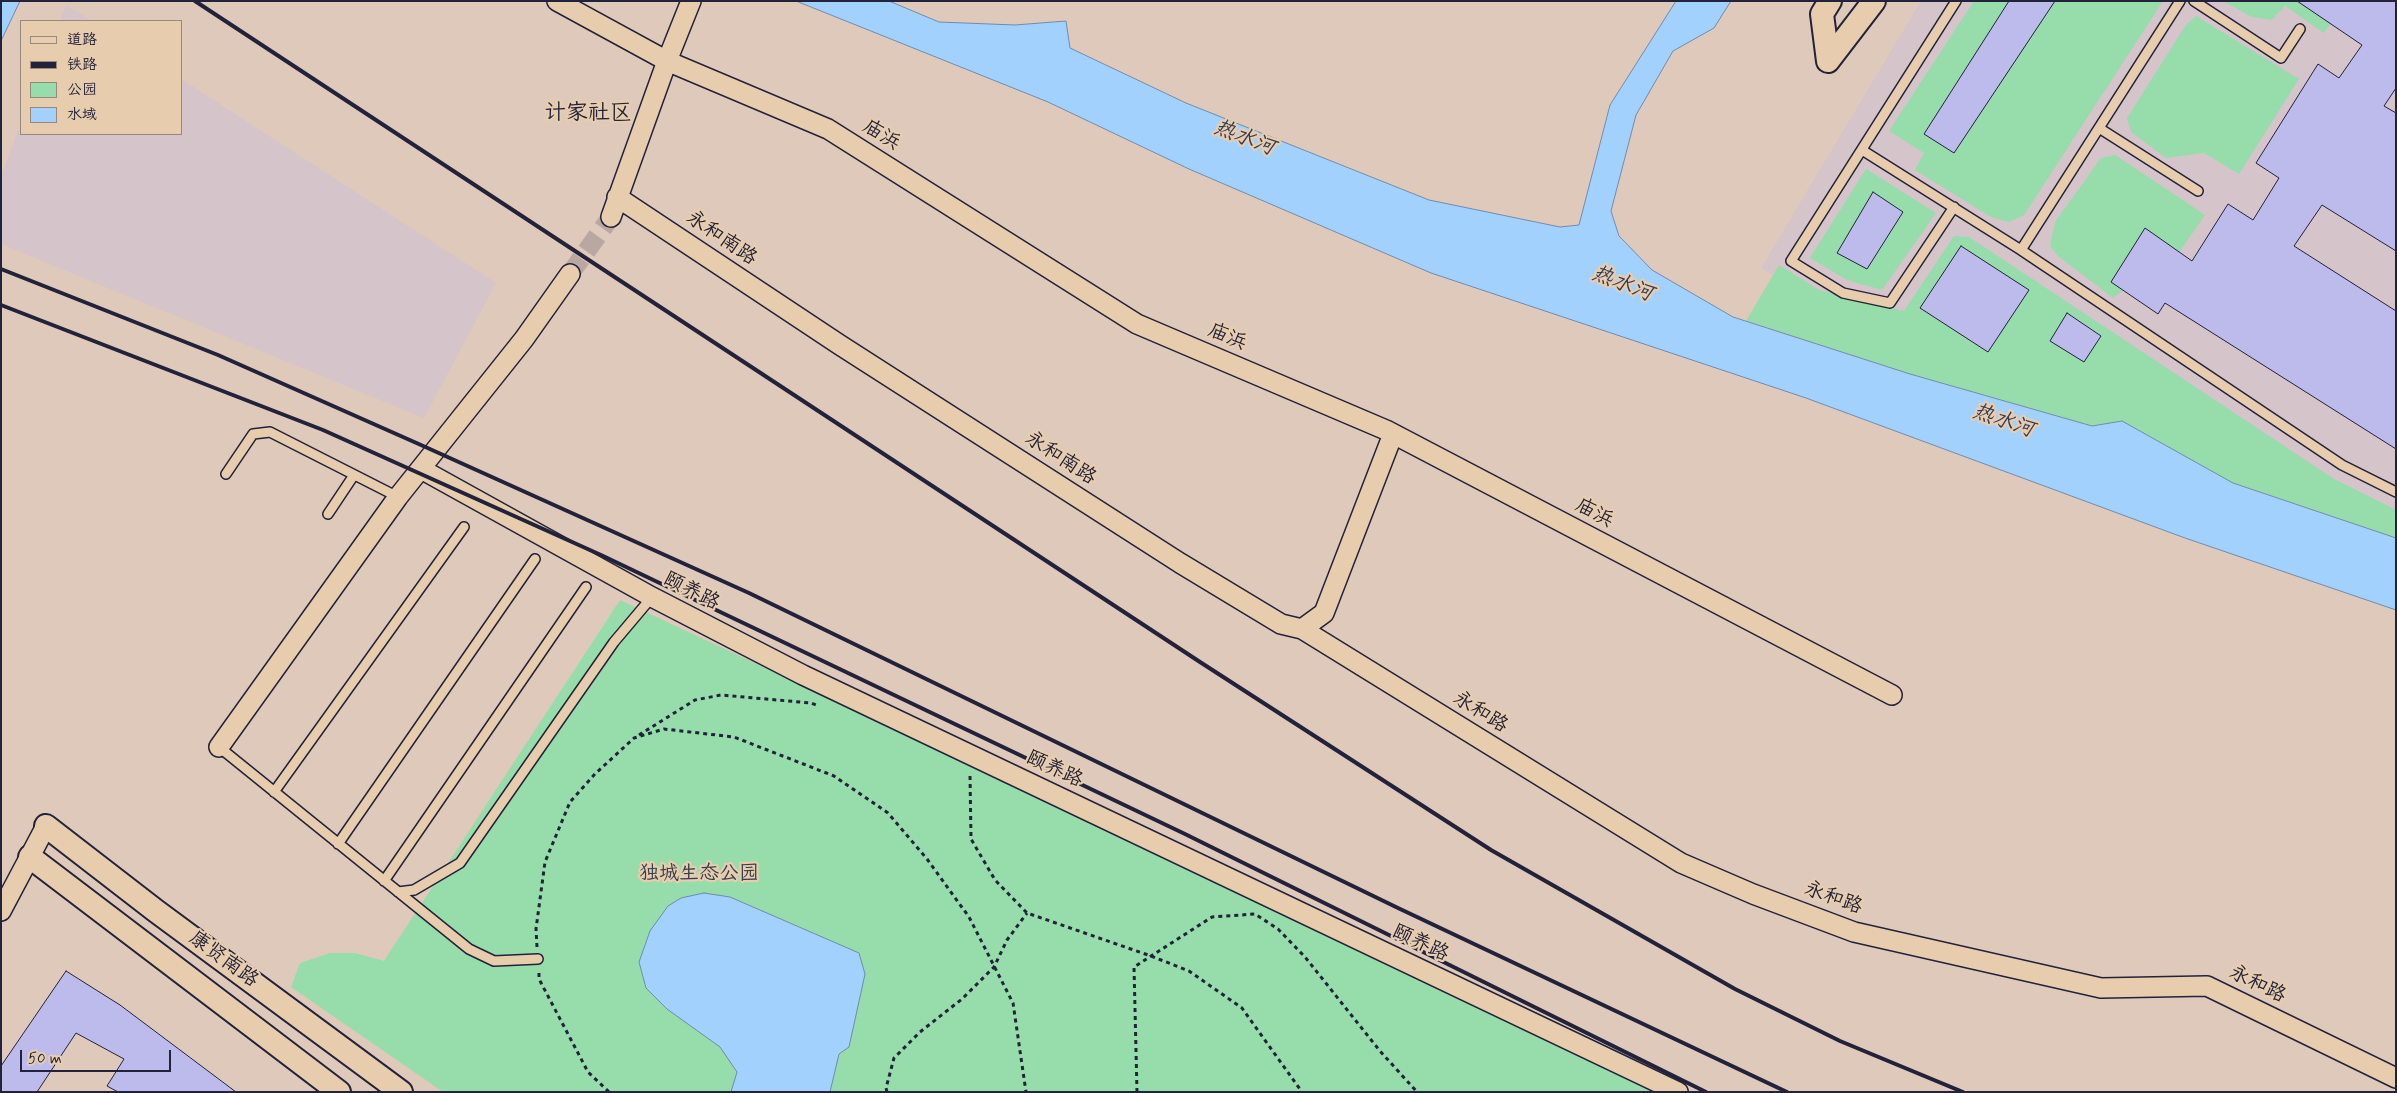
<!DOCTYPE html>
<meta charset="utf-8">
<style>
body{margin:0}
#map{position:relative;width:2397px;height:1093px;overflow:hidden;background:#dfc9ba;font-family:Mynerve,"LXGW WenKai TC",sans-serif}
canvas{display:block}
.frame{position:absolute;inset:0;border:2px solid #22223b;pointer-events:none}
.legend{position:absolute;left:20px;top:20px;width:162px;height:115px;box-sizing:border-box;background:#e7cdae;border:1px solid #988980;margin:0;padding:6px 9px;list-style:none;font-size:15px;color:#22223b}
.legend li{display:flex;align-items:center;gap:10px;height:25px}
.legend b{width:25px;border:1px solid #988980}
.scale{position:absolute;left:20px;top:1050px;width:151px;height:22px;box-sizing:border-box;border:2px solid #22223b;border-top:0;padding-left:6px;font-size:15px;line-height:18px;white-space:nowrap;color:#22223b;-webkit-text-stroke:4px #e7cdae;paint-order:stroke}
</style>
<div id="map">
<canvas width="2397" height="1093"></canvas>
<div class="frame"></div>
<ul class="legend">
<li><b style="height:6px;background:#e7cdae"></b>道路</li>
<li><b style="height:6px;background:#22223b"></b>铁路</li>
<li><b style="height:14px;background:#96ddab"></b>公园</li>
<li><b style="height:14px;background:#a2d1fe"></b>水域</li>
</ul>
<div class="scale">50 m</div>
</div>
<script>
const ctx = document.querySelector('canvas').getContext('2d');
ctx.lineJoin = 'round';
function paint(path, color) {
  ctx.fillStyle = color;
  ctx.fill(path, 'evenodd');
}
function toPath(rows) {
  const path = new Path2D();
  for (const r of rows) {
    path.moveTo(r[0], r[1]);
    for (let i = 2; i < r.length; i += 2) path.lineTo(r[i], r[i + 1]);
  }
  return path;
}
function trace(path, color, width, dash) {
  ctx.strokeStyle = color;
  ctx.lineWidth = width;
  ctx.lineCap = dash ? 'butt' : 'round';
  ctx.setLineDash(dash || []);
  ctx.stroke(path);
}
function write(font, color, halo, rows, align = 'center') {
  ctx.font = font + ' Mynerve,"LXGW WenKai TC",sans-serif';
  ctx.lineWidth = 4.5;
  ctx.setLineDash([]);
  ctx.textBaseline = 'middle';
  ctx.strokeStyle = halo;
  ctx.fillStyle = color;
  for (const [text, x, y, turn = 0] of rows) {
    ctx.save();
    ctx.translate(x, y);
    ctx.rotate((+turn || 0) * Math.PI / 180);
    ctx.textAlign = isNaN(turn) ? turn : align;
    if (halo) ctx.strokeText(text, 0, 0);
    ctx.fillText(text, 0, 0);
    ctx.restore();
  }
}
paint(toPath([
 [1921,1,2396,1,2396,523,1812,299,1761,268],
 [66,5,92,21,60,21],
 [181,79,496,283,424,418,1,244,1,176,21,123,21,134,181,134]
]), '#d5c4c9');
paint(toPath([
 [1974,1,2163,1,2024,215,2009,222,1991,217,1915,170,1924,153,1889,131],
 [2223,1,2345,1,2324,33,2285,6,2271,20,2252,17],
 [2196,16,2299,79,2239,174,2204,153,2166,158,2131,132,2127,118,2186,25],
 [2115,155,2205,215,2150,294,2132,283,2113,298,2058,256,2050,246,2055,222,2101,158],
 [1866,169,1936,213,1882,290,1847,280,1810,258],
 [1954,236,1969,237,2334,479,2396,510,2396,538,2233,483,2122,421,2092,426,1910,374,1746,321,1779,265,1819,290,1904,311],
 [620,600,1480,1002,1683,1092,443,1092,291,987,300,963,330,953,355,953,384,961]
]), '#96ddab');
const water = toPath([
 [1,1,20,1,1,41,1,1],
 [796,1,889,1,939,22,1015,25,1066,21,1070,48,1186,103,1429,200,1560,227,1579,225,1610,105,1676,1,1731,1,1714,28,1673,51,1636,115,1611,211,1619,236,1652,270,1733,317,1910,374,2092,426,2122,421,2233,483,2396,538,2396,610,2185,538,1806,398,1431,273,1189,169,1048,102,796,1],
 [704,893,730,897,859,953,865,974,849,1047,839,1054,830,1092,731,1092,737,1072,720,1047,667,1009,646,988,639,962,650,931,668,906,681,898,704,893]
]);
paint(water, '#a2d1fe');
trace(water, '#6f8bb0', 1);
const building = toPath([
 [2009,1,2055,1,1954,153,1924,134,2009,1],
 [2297,1,2396,1,2396,88,2384,106,2396,113,2396,251,2322,205,2294,246,2396,311,2396,449,2165,303,2158,314,2111,282,2145,228,2192,261,2228,204,2253,220,2279,178,2256,163,2318,64,2339,78,2362,45,2297,1],
 [1873,192,1903,212,1867,269,1837,253,1873,192],
 [1961,246,2029,290,1988,352,1920,308,1961,246],
 [2067,313,2101,336,2084,362,2050,341,2067,313],
 [66,971,120,1005,236,1092,118,1092,107,1086,124,1059,76,1033,37,1092,1,1092,1,1066,66,971]
]);
paint(building, '#bdbaec');
trace(building, '#22223b', 1);
trace(toPath([
 [570,274,611,217]
]), '#b9a8a1', 19, [19, 9]);
const service = toPath([
 [2194,1,2281,58,2300,29],
 [2099,128,2198,191],
 [1862,150,2021,250,2342,465,2396,492],
 [1954,207,1890,303,1843,293,1791,261,1956,1],
 [2021,250,2180,1],
 [226,474,253,434,270,432,398,497],
 [328,514,354,475],
 [219,747,469,949,494,961,538,959],
 [274,792,464,527],
 [338,844,535,559],
 [384,881,586,587],
 [398,892,414,890,460,863,614,642,652,597]
]);
const minor = toPath([
 [557,1,667,61,828,129,1137,324,1386,430,1892,695],
 [617,197,840,345,1180,563,1281,624,1302,629,1324,613,1393,434],
 [611,217,667,61,691,1],
 [421,469,652,597,803,675,1678,1092],
 [1302,629,1681,863,1753,894,1854,932,2101,988,2207,986,2396,1078],
 [219,747,398,497,524,339,570,274],
 [1,911,46,826]
]);
const tertiary = toPath([
 [1828,61,1874,1],
 [1828,61,1822,14,1830,1],
 [46,826,156,911,401,1092],
 [30,857,339,1092]
]);
trace(service, '#22223b', 12);
trace(minor, '#22223b', 22);
trace(tertiary, '#22223b', 26);
trace(toPath([
 [639,735,695,700,721,695,811,703,816,705],
 [970,776,971,839,995,880,1027,913,1151,956,1189,971,1242,1008,1302,1092],
 [537,947,536,929,545,862,570,802,595,774,634,738,664,729,734,737,834,776,888,813,927,859,969,917,1013,1003,1026,1092],
 [539,973,539,979,588,1072,609,1092],
 [887,1092,886,1088,894,1058,920,1032,962,999,994,967,1007,940,1027,913],
 [1137,1092,1134,967,1212,917,1255,914,1278,929,1305,957,1380,1051,1417,1092]
]), '#22223b', 3, [4, 4]);
trace(service, '#e7cdae', 9);
trace(minor, '#e7cdae', 19);
trace(tertiary, '#e7cdae', 22);
trace(toPath([
 [195,1,1200,662,1491,850,1735,989,1840,1041,1963,1092],
 [1,269,218,355,421,445,749,593,1398,908,1787,1092],
 [1,305,323,430,601,555,1185,834,1706,1092]
]), '#22223b', 4);
write('20px', '#22223b', '#e7cdae', [
 ["庙浜",881,136,32],
 ["永和南路",721,239,34],
 ["庙浜",1227,338,23],
 ["永和南路",1060,459,33],
 ["庙浜",1594,514,28],
 ["颐养路",691,592,27],
 ["永和路",1480,713,32],
 ["颐养路",1054,770,25],
 ["永和路",1833,899,20],
 ["颐养路",1420,944,25],
 ["康贤南路",223,960,36],
 ["永和路",2257,985,26]
]);
write('20px', '#333e4c', '#e7cdae', [
 ["独城生态公园",699,875]
]);
write('italic 21px', '#353c58', '#e7cdae', [
 ["热水河",1244,139,21],
 ["热水河",1622,285,21],
 ["热水河",2003,422,19]
]);
write('22px', '#22223b', '#e7cdae', [
 ["计家社区",588,114]
]);
</script>
